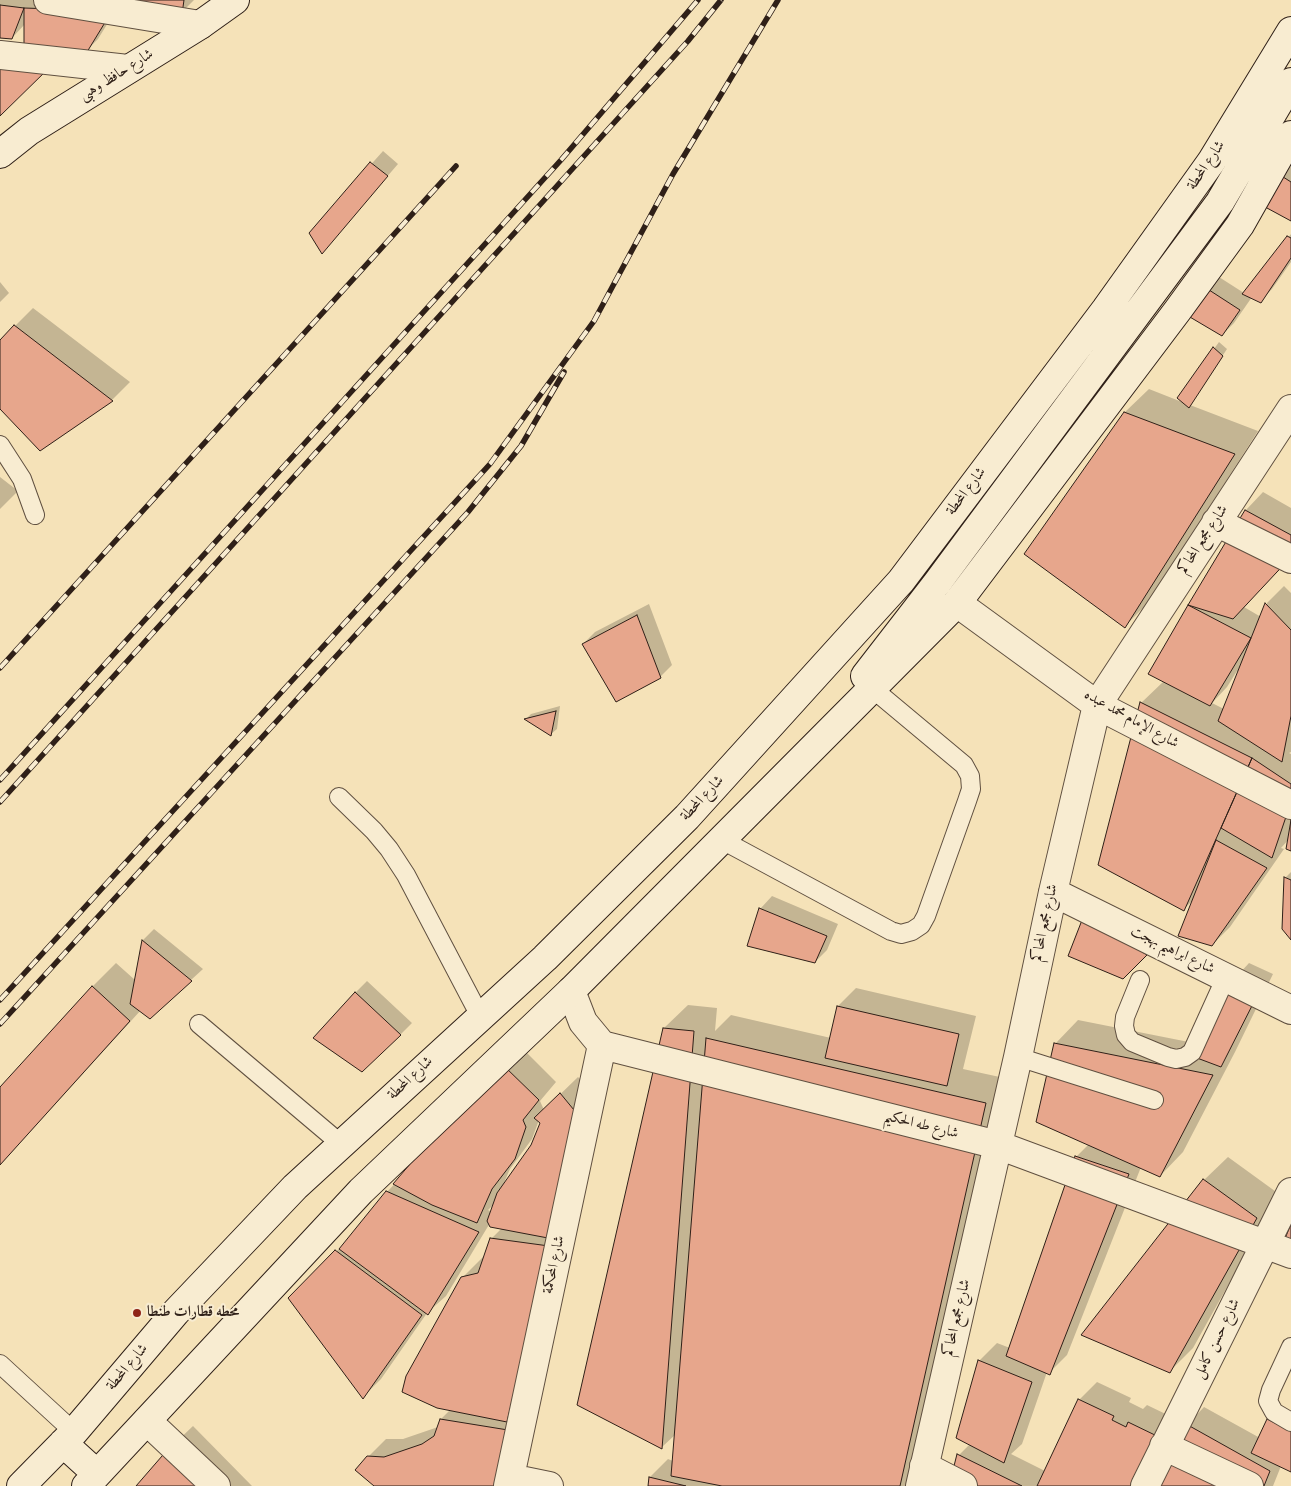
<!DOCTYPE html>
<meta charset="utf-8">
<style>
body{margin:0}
canvas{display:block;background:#f5e2b8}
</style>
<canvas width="1291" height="1486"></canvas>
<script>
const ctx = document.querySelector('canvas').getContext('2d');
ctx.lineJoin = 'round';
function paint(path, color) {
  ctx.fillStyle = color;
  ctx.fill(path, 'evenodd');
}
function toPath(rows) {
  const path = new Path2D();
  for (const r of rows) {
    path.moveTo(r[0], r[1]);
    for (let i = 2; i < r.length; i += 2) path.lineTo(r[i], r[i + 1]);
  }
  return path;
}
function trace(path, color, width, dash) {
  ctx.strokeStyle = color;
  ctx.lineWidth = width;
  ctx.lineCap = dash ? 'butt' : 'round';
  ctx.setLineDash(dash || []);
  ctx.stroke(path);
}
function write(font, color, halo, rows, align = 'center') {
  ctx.font = font + ' Vollkorn,Amiri,serif';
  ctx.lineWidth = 4;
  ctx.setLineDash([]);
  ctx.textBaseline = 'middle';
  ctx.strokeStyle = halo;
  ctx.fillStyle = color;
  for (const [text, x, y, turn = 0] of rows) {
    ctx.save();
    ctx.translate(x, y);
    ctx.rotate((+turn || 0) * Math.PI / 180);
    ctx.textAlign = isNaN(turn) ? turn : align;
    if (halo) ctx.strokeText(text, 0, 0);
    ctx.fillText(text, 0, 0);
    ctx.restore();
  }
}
paint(toPath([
 [0,0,122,0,98,39,86,51,25,24,12,38,0,37],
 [126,0,194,0,181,13],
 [383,151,398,164,322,252,310,233],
 [1291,166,1291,220,1256,201],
 [1291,234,1291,262,1272,289,1260,301,1252,297,1234,323,1222,335,1180,310,1219,277,1244,293],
 [0,282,9,293,0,302],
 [33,308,130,382,112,400,40,449,0,407,0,341],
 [1219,342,1227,349,1190,405,1258,431,1148,603,1125,626,1125,412,1149,389,1182,402,1178,398],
 [0,477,18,491,0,509],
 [1263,492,1291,508,1291,557,1244,607,1261,617,1267,603,1284,586,1291,593,1291,752,1289,753,1291,754,1291,850,1289,839,1281,848,1284,849,1230,927,1212,945,1193,900,1184,909,1141,703,1164,681,1149,673,1246,510],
 [1237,671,1239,671,1224,709,1212,703,1227,687],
 [649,604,672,665,660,677,583,644,595,632],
 [560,706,557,729,551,734,526,719,531,714],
 [1291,872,1291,938,1283,929,1286,877],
 [772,896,838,924,827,950,815,962,749,945,761,908],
 [154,929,203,969,191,980,141,1010,0,1165,0,1089,93,986,116,963,135,980,143,940],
 [1249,963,1273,974,1235,1052,1183,1152,1160,1176,1141,1167,1067,1355,1049,1373,1047,1372,1022,1444,1011,1454,1045,1471,1079,1400,1097,1382,1131,1398,1129,1402,1143,1409,1147,1405,1176,1419,1144,1486,951,1486,959,1455,970,1444,979,1361,997,1343,1010,1348,1076,1157,1089,1144,1055,1044,1078,1020,1204,1045,1238,975],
 [367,981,412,1023,400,1035,355,993],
 [856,988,976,1016,963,1069,1009,1079,918,1486,649,1486,650,1477,668,1459,673,1461,676,1434,662,1447,664,1028,688,1005,717,1008,715,1031,731,1015,831,1038,838,1006],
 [522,1048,556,1082,540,1101,544,1110,578,1077,592,1091,507,1486,376,1486,368,1457,386,1439,403,1439,438,1427,441,1419,450,1410,462,1278,486,1254,491,1239,502,1228,490,1223,446,1296,427,1313,381,1379,363,1397,289,1298,350,1238,387,1192],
 [539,1120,542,1123,532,1146,503,1185,510,1169,532,1139],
 [495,1203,492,1212,488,1210],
 [1228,1157,1279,1194,1193,1348,1170,1371,1204,1180],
 [1204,1407,1260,1438,1268,1420,1280,1408,1291,1414,1291,1471,1281,1466,1273,1486,1156,1486,1187,1425],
 [193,1426,252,1486,137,1486,169,1449]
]), '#0003');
const building = toPath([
 [120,0,184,0,182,14,120,0],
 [0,5,24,8,12,39,0,38,0,5],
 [24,8,112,11,87,52,24,50,24,8],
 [0,65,48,69,0,116,0,65],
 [370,162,388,176,322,254,309,233,370,162],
 [1280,175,1291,182,1291,221,1254,201,1280,175],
 [1287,236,1291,238,1291,258,1261,303,1242,294,1287,236],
 [1206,288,1240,310,1222,336,1178,310,1206,288],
 [14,325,113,401,40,451,0,409,0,340,14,325],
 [1213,347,1223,356,1189,408,1177,398,1213,347],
 [1124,412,1235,454,1125,628,1024,554,1124,412],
 [1245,510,1291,535,1291,557,1233,619,1188,605,1245,510],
 [1265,603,1291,630,1291,716,1282,762,1218,721,1265,603],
 [1188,605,1251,638,1210,706,1148,674,1188,605],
 [637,615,661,678,616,702,582,644,637,615],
 [1140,702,1252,758,1184,911,1098,865,1140,702],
 [556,711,551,736,524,719,556,711],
 [1252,758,1291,784,1291,802,1272,858,1221,828,1252,758],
 [1291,820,1291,851,1286,849,1291,820],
 [1216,840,1267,868,1212,946,1178,936,1216,840],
 [1284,877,1291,880,1291,940,1282,929,1284,877],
 [759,908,827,936,815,963,747,946,759,908],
 [1084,915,1147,955,1123,979,1068,956,1084,915],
 [142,940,192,981,150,1019,130,1004,142,940],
 [1237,974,1262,986,1221,1067,1197,1058,1237,974],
 [92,986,130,1021,0,1165,0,1087,92,986],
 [355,992,401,1035,362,1072,313,1038,355,992],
 [837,1006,959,1034,947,1086,825,1058,837,1006],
 [663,1028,694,1031,662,1449,577,1405,663,1028],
 [706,1038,986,1103,900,1486,722,1486,671,1476,706,1038],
 [1054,1043,1213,1075,1160,1177,1036,1122,1054,1043],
 [503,1065,539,1100,523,1120,526,1127,515,1159,492,1189,477,1223,432,1205,393,1184,462,1103,503,1065],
 [560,1093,574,1110,548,1238,490,1227,487,1221,497,1193,531,1145,540,1123,534,1118,560,1093],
 [1075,1156,1129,1174,1050,1375,1006,1356,1075,1156],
 [1203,1179,1257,1218,1170,1373,1081,1335,1203,1179],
 [386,1191,479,1232,428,1315,339,1249,386,1191],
 [1291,1224,1291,1244,1284,1241,1291,1224],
 [490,1238,549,1246,507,1422,437,1408,402,1392,406,1376,461,1277,478,1273,490,1238],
 [335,1250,422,1315,363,1399,288,1298,335,1250],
 [978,1360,1032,1382,1004,1463,956,1438,978,1360],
 [1078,1399,1114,1416,1112,1420,1126,1427,1128,1422,1159,1437,1136,1486,1037,1486,1078,1399],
 [440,1419,508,1430,494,1486,374,1486,355,1470,367,1456,384,1457,422,1444,434,1436,440,1419],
 [1267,1419,1291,1431,1291,1472,1251,1453,1267,1419],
 [1186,1424,1270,1471,1264,1486,1155,1486,1186,1424],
 [169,1448,206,1486,136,1486,169,1448],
 [957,1454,1022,1486,949,1486,957,1454],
 [649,1477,686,1486,648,1486,649,1477]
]);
paint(building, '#e7a68c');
trace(building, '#2f2018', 1);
const lane = toPath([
 [0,445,22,479,35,515],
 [339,797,374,831,389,849,406,875,480,1016],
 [722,840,891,931,901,934,912,931,921,925,926,916,967,801,971,789,970,776,964,765,873,689],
 [1140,980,1125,1017,1124,1026,1126,1035,1132,1042,1168,1057,1176,1059,1185,1057,1192,1052,1226,977],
 [199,1024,341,1144],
 [1018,1057,1154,1100],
 [1291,1347,1271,1390,1268,1401,1274,1412,1291,1422],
 [0,1364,74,1432]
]);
const street = toPath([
 [48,0,200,25],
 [0,55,128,69],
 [1216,522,1291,559],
 [957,603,1097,705,1291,805],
 [1053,892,1291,1010],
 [571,991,583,1022,602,1045,998,1145,1291,1254],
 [147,1421,216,1486],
 [1164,1446,1249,1486],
 [924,1466,963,1486],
 [510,1478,549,1486],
 [508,1486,602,1045],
 [920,1486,1018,1057,1053,892,1097,705,1291,409],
 [1145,1486,1291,1192]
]);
const secondary = toPath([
 [0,154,29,131,200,25,235,0],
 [865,676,937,583,1220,202,1291,82],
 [63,1443,97,1474],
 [21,1486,74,1432,176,1312,295,1187,545,958,687,817,901,581,1106,309,1211,162,1291,31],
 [86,1486,361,1191,571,991,957,603,1178,310,1240,225,1291,135]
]);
trace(lane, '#605040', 20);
trace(street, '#605040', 30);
trace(secondary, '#2f2018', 30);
trace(lane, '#f8ecd1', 18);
trace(street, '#f8ecd1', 28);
trace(secondary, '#f8ecd1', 28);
const rail = toPath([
 [0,668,456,166],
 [0,780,561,160,698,0],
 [0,802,688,41,721,0],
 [0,1000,490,464,594,321,673,174,778,0],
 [0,1024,468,512,521,446,564,372]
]);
trace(rail, '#2f2018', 5.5);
trace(rail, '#f8ecd1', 4, [11]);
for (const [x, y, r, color] of [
 [137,1313,5,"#8f2418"]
]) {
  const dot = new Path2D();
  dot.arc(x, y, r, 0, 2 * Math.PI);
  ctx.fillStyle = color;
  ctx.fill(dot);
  trace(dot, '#f8ecd1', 2);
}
write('15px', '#2f2018', '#f8ecd1', [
 ["شارع حافظ وهبى",117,76,-32],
 ["شارع المحطة",1207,166,-56],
 ["شارع المحطة",967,492,-53],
 ["شارع مجمع المحاكم",1204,540,-57],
 ["شارع الإمام محمد عبده",1131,720,29],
 ["شارع المحطة",703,799,-47],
 ["شارع مجمع المحاكم",1046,923,-78],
 ["شارع ابراهيم بهجت",1172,951,26],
 ["شارع المحطة",411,1079,-43],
 ["شارع طه الحكيم",921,1126,14],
 ["شارع المحكمة",555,1265,-78],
 ["شارع مجمع المحاكم",958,1318,-77],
 ["شارع حسن كامل",1218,1339,-64],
 ["شارع المحطة",128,1368,-50]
]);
write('bold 15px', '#2f2018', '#f8ecd1', [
 ["محطه قطارات طنطا",147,1313]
], 'left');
</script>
